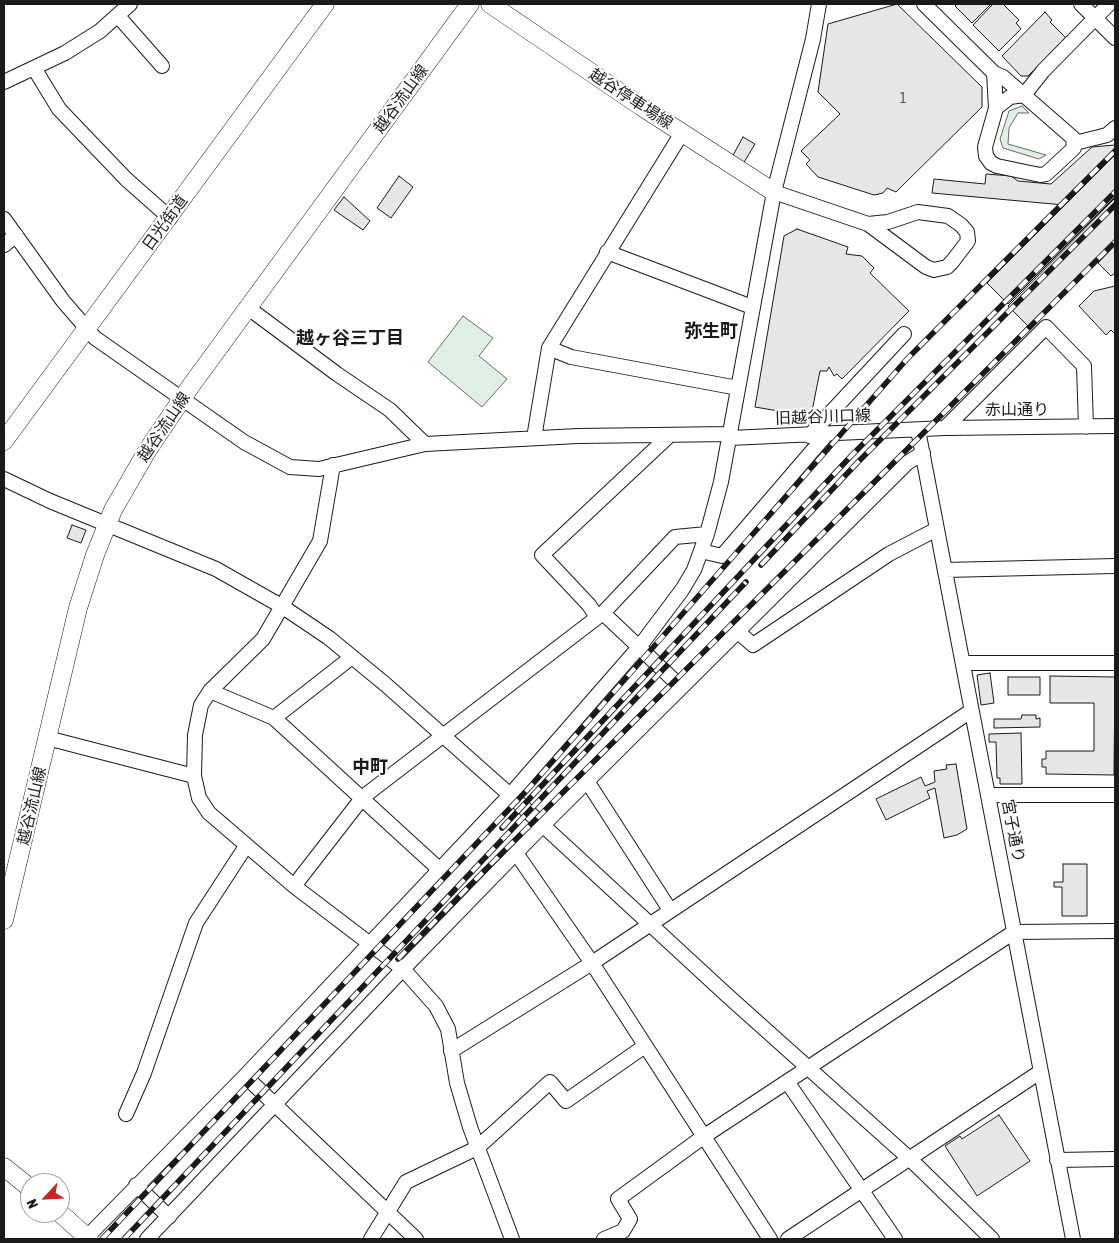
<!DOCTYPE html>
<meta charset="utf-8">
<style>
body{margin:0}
#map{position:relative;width:1119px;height:1243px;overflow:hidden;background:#fff;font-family:"Asap Condensed",sans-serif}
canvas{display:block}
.frame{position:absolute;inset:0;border:5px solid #1a1a1a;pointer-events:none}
.north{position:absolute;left:20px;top:1173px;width:50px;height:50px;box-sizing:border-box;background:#fff;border:1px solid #a3a3a3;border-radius:50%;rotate:245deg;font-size:14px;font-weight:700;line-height:20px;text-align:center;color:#1a1a1a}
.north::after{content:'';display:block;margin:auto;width:18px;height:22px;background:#c62828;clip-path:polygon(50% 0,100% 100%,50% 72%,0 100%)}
</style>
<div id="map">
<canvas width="1119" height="1243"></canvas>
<div class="frame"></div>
<div class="north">N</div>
</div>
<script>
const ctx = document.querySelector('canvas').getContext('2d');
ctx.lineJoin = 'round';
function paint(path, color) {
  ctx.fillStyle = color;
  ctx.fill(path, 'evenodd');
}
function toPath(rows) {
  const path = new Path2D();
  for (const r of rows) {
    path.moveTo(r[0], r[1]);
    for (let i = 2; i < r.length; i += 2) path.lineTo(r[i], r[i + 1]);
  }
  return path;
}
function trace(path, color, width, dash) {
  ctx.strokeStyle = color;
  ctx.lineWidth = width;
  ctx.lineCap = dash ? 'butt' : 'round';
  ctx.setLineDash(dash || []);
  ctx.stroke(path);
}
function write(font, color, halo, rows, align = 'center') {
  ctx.font = font + ' "Asap Condensed","Noto Sans JP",sans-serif';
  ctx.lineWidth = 4;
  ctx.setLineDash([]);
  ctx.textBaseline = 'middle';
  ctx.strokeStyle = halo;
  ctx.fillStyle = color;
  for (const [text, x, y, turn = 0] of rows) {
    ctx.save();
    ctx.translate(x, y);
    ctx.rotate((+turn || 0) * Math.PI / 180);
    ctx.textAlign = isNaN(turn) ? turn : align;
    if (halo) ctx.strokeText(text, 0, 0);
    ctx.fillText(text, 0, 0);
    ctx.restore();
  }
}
const green = toPath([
 [1022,106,1029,113,1018,113,1009,128,1008,144,1046,155,1039,159,1003,148,1000,139,1009,111,1022,106],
 [463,316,493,338,479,356,507,379,482,407,428,362,463,316]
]);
paint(green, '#e0efe3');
trace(green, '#6a6a6a', 1);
const building = toPath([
 [897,4,982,87,982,107,896,192,887,188,883,193,874,195,818,177,806,164,810,160,801,151,840,114,818,92,828,24,897,4],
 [957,4,991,4,972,23,955,6,957,4],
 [993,4,1003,4,1019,20,1016,23,1021,29,999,51,973,25,993,4],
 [1045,12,1052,20,1050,22,1066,38,1028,76,1021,76,1002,56,1045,12],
 [743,137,755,144,743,164,732,157,743,137],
 [1115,145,1115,155,1064,205,932,193,934,179,985,184,986,174,1011,176,1018,181,1051,184,1092,147,1115,145],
 [1115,155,1115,197,1008,304,987,283,1115,155],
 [399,176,413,187,391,218,377,208,399,176],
 [344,197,370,221,363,230,334,210,344,197],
 [1115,198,1115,245,1030,328,1008,306,1115,198],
 [797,229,848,247,846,254,862,256,874,268,870,273,909,311,842,379,837,374,834,376,829,367,827,371,820,371,812,411,796,414,755,407,784,236,797,229],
 [1115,245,1115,273,1111,276,1098,263,1115,245],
 [1115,286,1115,334,1111,330,1106,335,1079,306,1094,291,1115,286],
 [72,525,86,530,81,543,67,538,72,525],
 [990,673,994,703,981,705,977,675,990,673],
 [1050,676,1115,677,1114,775,1046,774,1046,767,1042,767,1042,759,1046,759,1046,751,1094,751,1094,703,1050,703,1050,676],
 [1008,677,1040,677,1040,695,1008,695,1008,677],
 [1022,715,1036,715,1036,719,1040,718,1040,727,994,728,994,719,1021,719,1022,715],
 [1021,733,1022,784,1000,784,1000,778,997,778,996,742,989,742,989,734,1021,733],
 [956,764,967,829,957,835,944,838,935,788,927,791,930,798,886,820,876,799,921,777,925,786,935,782,934,771,947,769,946,765,956,764],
 [1063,864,1087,864,1087,916,1062,916,1062,887,1054,887,1054,882,1063,882,1063,864],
 [999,1115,1030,1161,977,1196,945,1146,960,1136,962,1139,999,1115]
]);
paint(building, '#e6e6e6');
trace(building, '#1a1a1a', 1);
const minor = toPath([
 [924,4,994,73,1003,77,1073,138,1074,148,1046,174,1040,175,997,166,991,163,986,156,985,147,996,108,994,73],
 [1081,4,1115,38],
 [118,16,162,66],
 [34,68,59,109,126,179,170,218],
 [4,82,65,53,100,31,130,4],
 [996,108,1010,97,1024,95,1043,71,1109,4],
 [1075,143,1107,135,1115,128],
 [774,192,868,224,888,222,918,212,948,216,961,225,967,232,968,241,952,262,947,267,934,270,926,267,868,224],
 [4,219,63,301,95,338,244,442,290,467,319,469,425,444,578,436,730,434],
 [4,245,16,235],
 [607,252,752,307],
 [247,307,337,374,390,410,425,444],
 [549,348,571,357,738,388],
 [945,428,1046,327,1084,366,1086,427],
 [918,430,1073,1239],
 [809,436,904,334],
 [534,438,549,348,682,133],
 [730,438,945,428,1115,426],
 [333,465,320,541,263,639,210,691,201,705,195,735,194,776,199,798,209,813,294,886,403,969,436,1006,448,1029,457,1083,470,1127,512,1239],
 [4,479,50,501,216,569,283,607,329,638,385,684,510,795,729,997,910,1159,992,1239],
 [701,551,722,556,826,435],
 [945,570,1115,566],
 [603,613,681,687],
 [597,617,589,605,542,555,670,435],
 [737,631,753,645,889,554,937,529],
 [963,663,1115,663],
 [210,691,274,718,440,870],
 [274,718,352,657],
 [47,738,194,776],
 [587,781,670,910],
 [988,795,1115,795],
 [516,853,592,963,770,1239],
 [294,886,363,797,603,613,675,537,707,534],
 [451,1051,592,963,971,711],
 [245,1076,416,1239],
 [788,1083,895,1239],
 [126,1114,144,1073,196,923,246,846],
 [1057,1160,1115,1159],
 [136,1185,169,1217],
 [87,1237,245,1076,510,795,640,646,682,590,694,570,707,534,721,482,774,192,813,39,819,4],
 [147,1239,403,969,543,825,907,463,923,453],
 [371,1239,406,1182,477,1148,550,1082,566,1101,645,1046],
 [604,1239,623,1231,630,1219,618,1199,703,1137,1014,932,1115,931],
 [788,1239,1040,1072]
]);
const major = toPath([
 [490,4,642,107,774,192],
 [4,441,325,4],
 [4,920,78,608,95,555,113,510,147,451,190,387,470,4],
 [4,1167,30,1188],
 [60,1213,89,1239]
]);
trace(minor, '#1a1a1a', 16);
trace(major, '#1a1a1a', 19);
trace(minor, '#fff', 14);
trace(major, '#fff', 18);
const rail = toPath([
 [761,565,858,462,1115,205],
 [502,828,851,456,1115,192],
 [398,959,487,868,1115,242],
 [102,1239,530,787,908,358,1115,151],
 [124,1239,746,582]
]);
trace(rail, '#1a1a1a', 5.5);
trace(rail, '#fff', 4, [11]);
write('14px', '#4d4d4d', null, [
 ["1",903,99]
]);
write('16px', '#1a1a1a', '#fff', [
 ["越谷流山線",401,99,-54],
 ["越谷停車場線",631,99,33],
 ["日光街道",165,223,-54],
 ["赤山通り",1017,410],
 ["旧越谷川口線",823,417,-2],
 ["越谷流山線",164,427,-56],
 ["越谷流山線",32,806,-77],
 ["宮子通り",1013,831,79]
]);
write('bold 18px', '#1a1a1a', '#fff', [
 ["弥生町",711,331],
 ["越ヶ谷三丁目",350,338],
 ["中町",370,767]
]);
</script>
